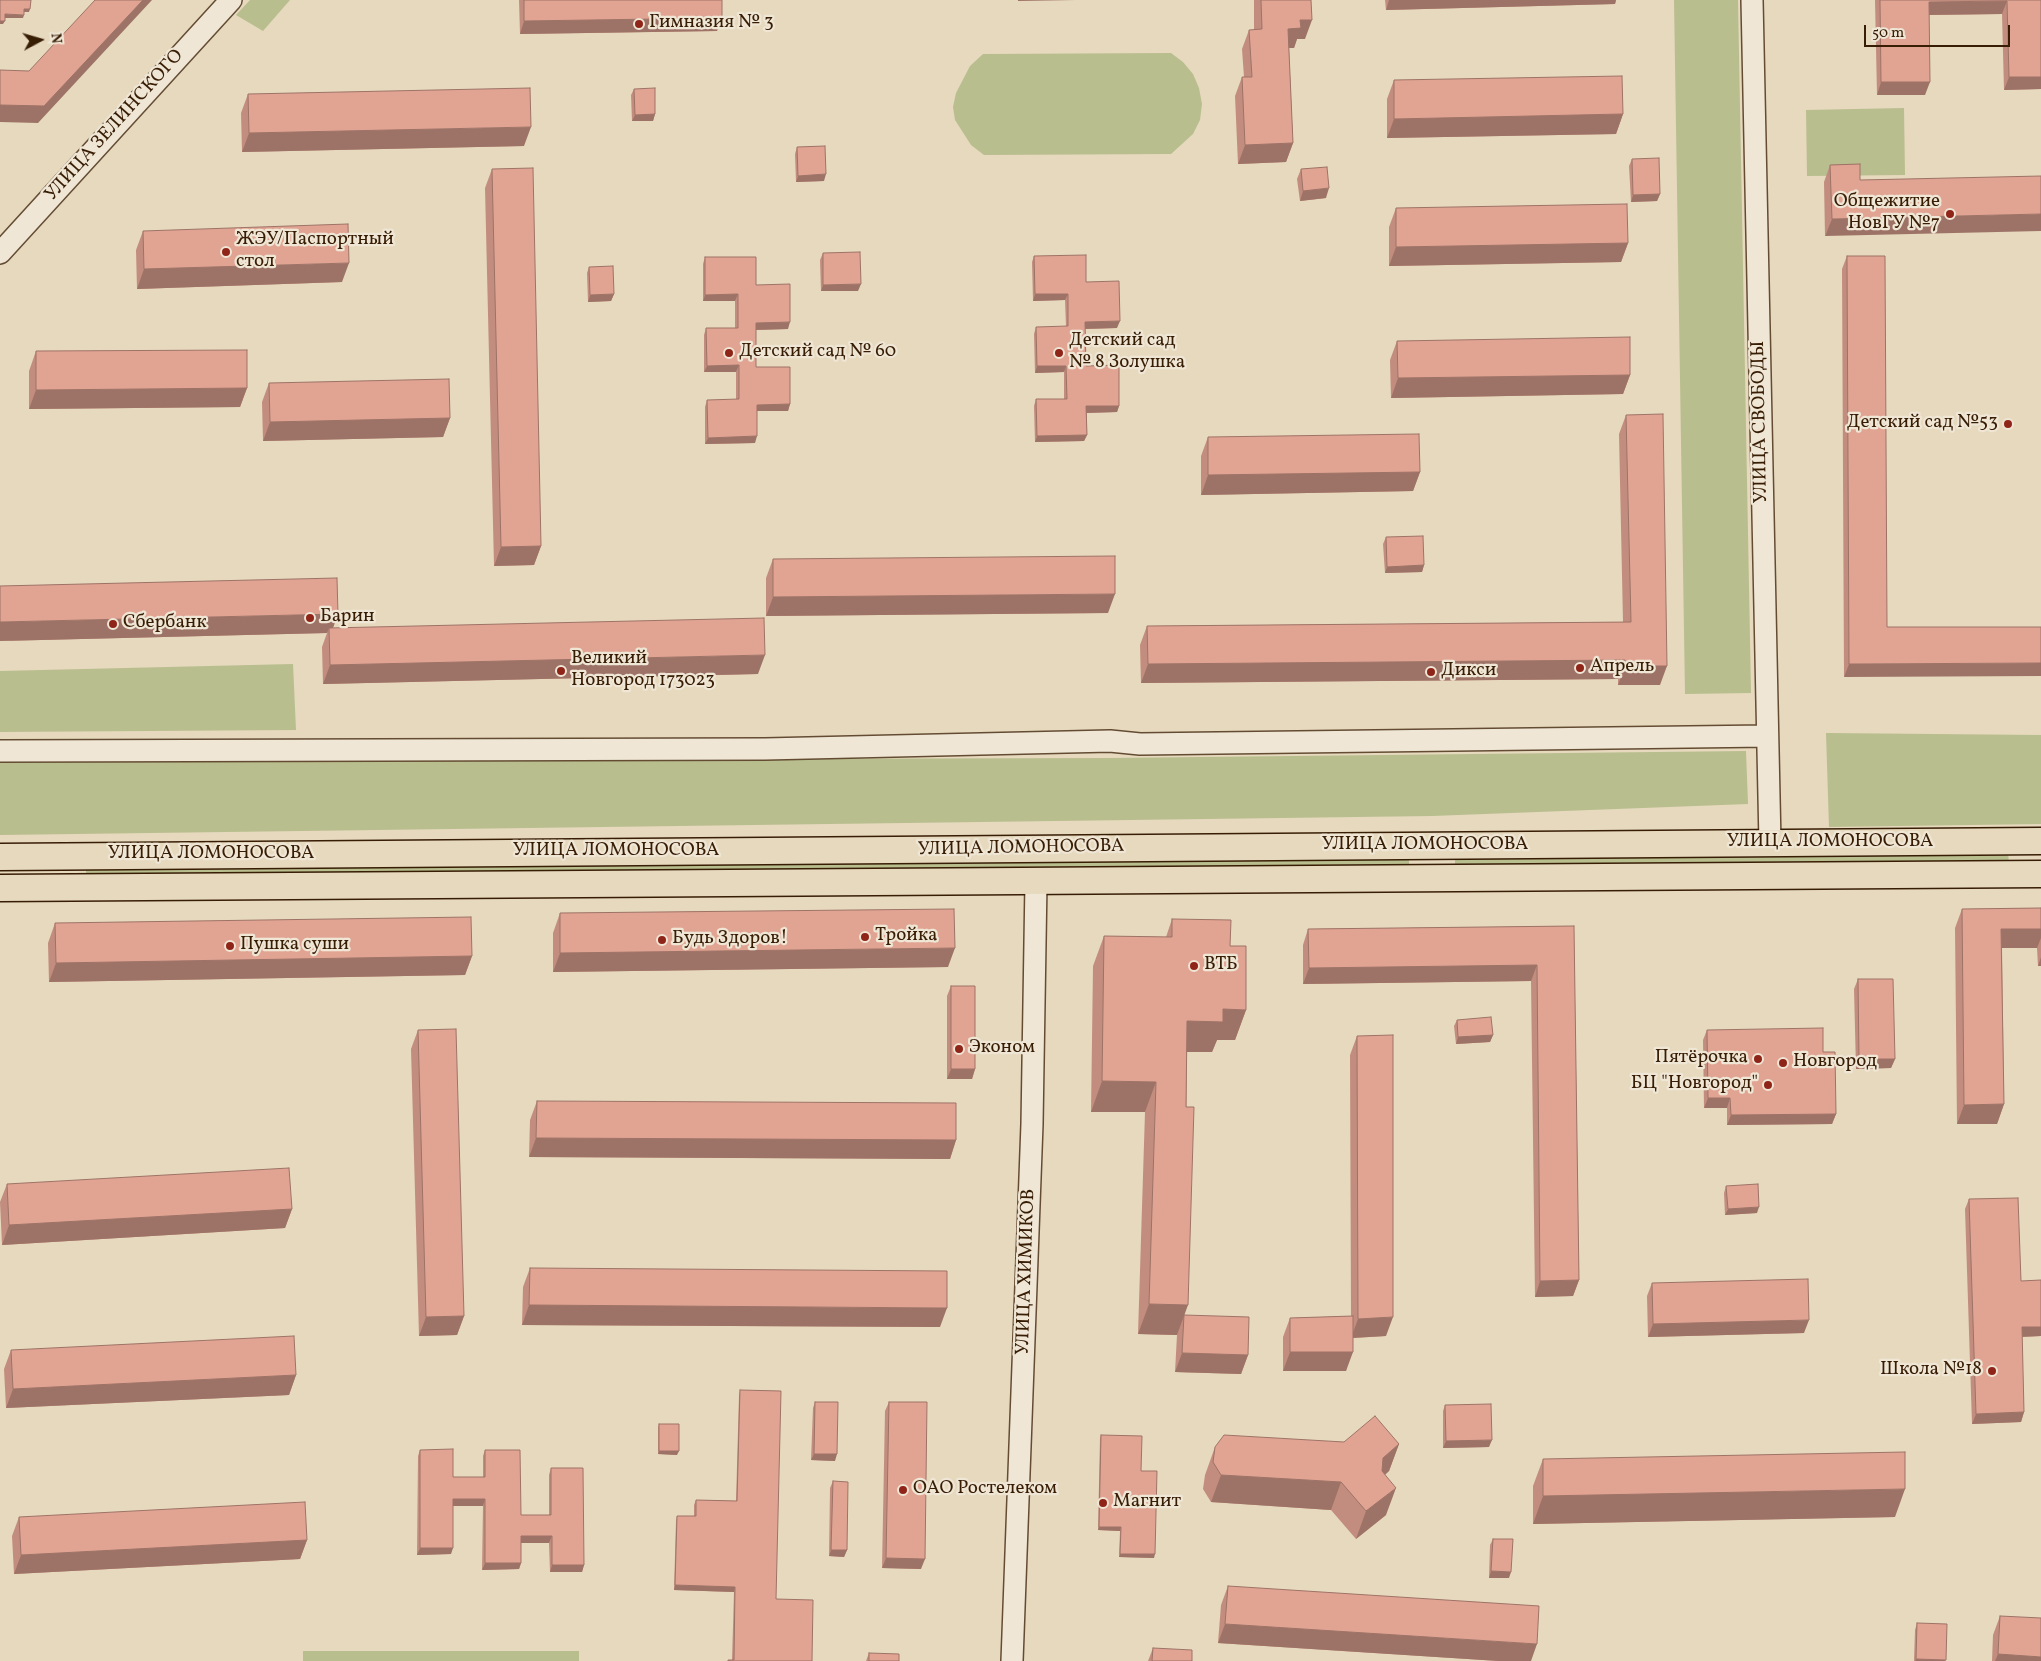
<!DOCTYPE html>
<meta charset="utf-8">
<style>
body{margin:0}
#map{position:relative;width:2041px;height:1661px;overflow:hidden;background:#e6d9be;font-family:Vollkorn,serif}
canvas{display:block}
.north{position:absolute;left:15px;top:15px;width:50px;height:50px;-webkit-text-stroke:4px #efe6d5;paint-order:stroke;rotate:84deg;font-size:14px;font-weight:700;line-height:20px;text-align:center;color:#381d05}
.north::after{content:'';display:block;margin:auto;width:18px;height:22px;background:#381d05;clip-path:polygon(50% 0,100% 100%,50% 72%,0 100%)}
.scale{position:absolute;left:1864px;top:25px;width:146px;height:22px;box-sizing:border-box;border:2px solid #381d05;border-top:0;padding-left:6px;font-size:15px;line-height:18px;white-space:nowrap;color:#381d05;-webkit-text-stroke:4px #efe6d5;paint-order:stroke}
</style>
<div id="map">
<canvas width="2041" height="1661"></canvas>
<div class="north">N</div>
<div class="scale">50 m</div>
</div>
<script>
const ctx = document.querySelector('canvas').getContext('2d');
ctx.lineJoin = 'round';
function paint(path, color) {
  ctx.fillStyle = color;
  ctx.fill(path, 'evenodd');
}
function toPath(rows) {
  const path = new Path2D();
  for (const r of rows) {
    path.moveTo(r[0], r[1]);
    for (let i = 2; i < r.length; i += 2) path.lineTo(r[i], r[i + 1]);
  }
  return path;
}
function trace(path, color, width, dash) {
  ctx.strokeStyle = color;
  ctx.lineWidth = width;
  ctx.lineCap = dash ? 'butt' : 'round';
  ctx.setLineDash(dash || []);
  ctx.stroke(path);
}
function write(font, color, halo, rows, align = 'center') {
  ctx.font = font + ' Vollkorn,serif';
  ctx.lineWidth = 4.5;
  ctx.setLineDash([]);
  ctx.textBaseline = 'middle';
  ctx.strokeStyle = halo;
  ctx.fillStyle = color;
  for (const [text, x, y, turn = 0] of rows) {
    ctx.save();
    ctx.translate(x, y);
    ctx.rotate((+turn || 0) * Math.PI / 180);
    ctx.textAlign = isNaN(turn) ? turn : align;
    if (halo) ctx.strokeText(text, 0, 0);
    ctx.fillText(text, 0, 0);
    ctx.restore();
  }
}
paint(toPath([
 [250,0,290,0,263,31,236,15],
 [1674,0,1738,0,1751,693,1685,694],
 [1171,53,1183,62,1193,74,1199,88,1202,104,1200,120,1193,134,1171,154,984,155,971,145,955,120,953,107,956,93,970,66,983,54],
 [1904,108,1905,175,1807,176,1806,110],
 [293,664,296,730,0,732,0,671],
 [1826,733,2041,735,2041,824,1829,827],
 [1746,751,1748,804,1432,816,0,835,0,761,1111,758],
 [2008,852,2009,864,1455,868,1455,856],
 [1409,857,1409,868,86,878,86,866],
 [303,1651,579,1651,579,1661,303,1661]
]), '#b9be8e');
const minor = toPath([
 [1752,0,1770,843],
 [0,253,231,0],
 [0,751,765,749,1110,741,1140,744,1767,736],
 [1012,1661,1032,1124,1036,882]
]);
const major = toPath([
 [0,857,2041,841],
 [0,888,2041,874]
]);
trace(minor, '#644c33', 24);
trace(major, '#381d05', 29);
trace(minor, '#efe6d5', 21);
trace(major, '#e6d9be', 26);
paint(toPath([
 [519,0,722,0,717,31,520,34],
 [1254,0,1261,0,1305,39,1297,39,1294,48,1289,48,1293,143,1286,162,1238,164,1235,96,1242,77,1244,77,1242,49,1249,30,1254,30],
 [1385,0,1616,0,1615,4,1386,10],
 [1875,0,2041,0,2041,89,2004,90,2002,14,1929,15,1925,95,1877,95],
 [1394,80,1623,114,1616,134,1387,138,1387,99],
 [634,89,655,114,653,121,632,121,631,95],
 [248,94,524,146,242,152,241,113],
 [797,147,824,181,796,182,795,154],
 [1632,159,1660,194,1657,201,1631,202,1629,166],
 [1860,164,1825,236,1824,182,1830,165],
 [492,169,541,546,534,565,494,566,485,188],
 [1301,169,1326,198,1300,201,1297,179],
 [1396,208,1628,243,1621,262,1389,266,1389,227],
 [143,231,342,282,137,289,136,250],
 [823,253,858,291,821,291,820,260],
 [1034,256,1086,282,1117,328,1085,329,1086,366,1119,406,1117,412,1087,413,1087,435,1084,441,1035,442,1034,406,1036,399,1064,399,1064,372,1035,373,1034,334,1036,327,1066,327,1065,300,1033,301,1032,262],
 [1847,256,1887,627,1844,677,1842,269],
 [705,257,756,285,788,329,756,330,756,367,790,404,788,411,757,411,755,443,705,444,705,407,707,400,736,400,736,372,704,372,704,335,706,328,735,328,735,301,703,301,703,264],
 [589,267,614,294,611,301,588,302,587,273],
 [1397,341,1630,375,1623,394,1391,398,1390,360],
 [36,351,247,388,240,407,29,409,29,371],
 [269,383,450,418,443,437,263,441,262,402],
 [1626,415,1660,685,1618,685,1618,679,1141,683,1140,645,1147,626,1623,622,1619,434],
 [1208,437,1420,472,1413,491,1201,495,1201,456],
 [1386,537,1424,565,1422,572,1385,573,1383,544],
 [773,559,1108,613,766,616,766,578],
 [338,614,333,628,758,674,323,684,322,647,327,633,0,641],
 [2041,908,2041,966,2038,966,2037,948,2002,948,2004,1104,1997,1124,1957,1124,1955,928,1962,909],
 [560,913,948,967,553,972,553,933],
 [1172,919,1230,946,1246,1010,1235,1040,1217,1040,1212,1052,1187,1052,1184,1315,1248,1355,1241,1374,1175,1372,1177,1335,1138,1334,1145,1112,1091,1112,1093,966,1104,936,1166,937],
 [55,923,472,956,465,975,49,982,48,943],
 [1574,926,1579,1280,1573,1296,1535,1297,1531,981,1303,984,1303,945,1308,929],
 [1858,979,1895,1059,1891,1068,1856,1069,1854,989],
 [951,986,975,1069,972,1079,947,1079,947,996],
 [1457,1020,1493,1035,1490,1042,1456,1044,1454,1026],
 [418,1030,464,1316,457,1335,419,1336,411,1049],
 [1707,1030,1823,1052,1836,1114,1832,1124,1727,1125,1727,1108,1704,1108,1703,1040],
 [1357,1036,1386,1336,1353,1338,1346,1371,1283,1371,1283,1337,1290,1318,1351,1316,1350,1055],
 [537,1101,956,1140,950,1159,529,1157,530,1120],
 [7,1184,292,1209,285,1228,2,1245,0,1202],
 [1726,1186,1757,1213,1725,1215,1724,1193],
 [1969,1199,2021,1281,2041,1336,2022,1337,2024,1412,2021,1422,1972,1424,1965,1209],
 [530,1268,940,1327,522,1325,523,1287],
 [1652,1283,1804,1333,1648,1337,1647,1296],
 [11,1350,296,1375,289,1395,6,1408,4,1369],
 [740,1390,776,1599,812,1661,728,1661,728,1660,732,1660,734,1592,674,1590,676,1521,677,1516,694,1516,694,1505,696,1500,736,1501,739,1395],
 [815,1402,835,1461,811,1460,813,1408],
 [889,1402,921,1569,882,1568,885,1411],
 [1445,1405,1489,1447,1443,1448,1443,1411],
 [659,1424,677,1455,658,1454,658,1427],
 [1101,1435,1141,1471,1154,1558,1119,1557,1120,1531,1098,1530,1100,1438],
 [1344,1442,1399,1444,1389,1471,1385,1475,1386,1515,1356,1539,1331,1510,1211,1502,1203,1489,1205,1475,1215,1447],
 [420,1450,453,1477,483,1477,483,1456,485,1450,521,1515,549,1515,549,1475,551,1468,584,1565,582,1572,550,1572,549,1543,521,1543,521,1563,519,1569,482,1570,483,1506,453,1506,451,1554,417,1555,418,1456],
 [1543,1459,1895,1517,1533,1524,1533,1486],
 [833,1481,847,1550,844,1557,829,1556,830,1488],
 [19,1517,307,1540,300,1559,14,1574,12,1536],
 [1493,1539,1509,1578,1489,1578,1490,1545],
 [1228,1586,1531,1661,1499,1661,1218,1643,1221,1605],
 [2000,1616,2041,1661,1992,1661,1993,1635],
 [1917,1623,1945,1661,1914,1661,1915,1630],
 [1153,1648,1192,1661,1148,1661],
 [869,1653,899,1661,866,1661]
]), '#c28d7e');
paint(toPath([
 [143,0,152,0,38,123,0,122,0,105],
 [1018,0,1076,0,1018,1],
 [1389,0,1616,0,1615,4,1386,10],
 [2007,1,2002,14,1924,15,1929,2],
 [24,9,30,9,29,12,23,12],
 [5,14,24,15,23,18,4,18],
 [722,18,717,31,520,34,524,21],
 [1300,20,1312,20,1305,39,1297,39,1294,48,1281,48,1288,29],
 [0,21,5,21,3,24,0,24],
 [2009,77,2041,77,2041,89,2004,90],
 [1881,82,1930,82,1925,95,1877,95],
 [655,114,653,121,632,121,635,115],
 [1623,114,1616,134,1387,138,1394,119],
 [531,127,524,146,242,152,249,133],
 [1293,143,1286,162,1238,164,1245,145],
 [826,174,824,181,796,182,798,176],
 [1329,188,1326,198,1300,201,1303,191],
 [1660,194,1657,201,1631,202,1633,195],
 [2041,214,2041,231,1825,236,1832,219],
 [1628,243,1621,262,1389,266,1396,247],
 [349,263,342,282,137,289,144,269],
 [861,284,858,291,821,291,823,285],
 [614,294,611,301,588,302,590,295],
 [738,294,735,301,703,301,705,295],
 [1035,294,1068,294,1065,300,1033,301],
 [1120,321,1117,328,1082,329,1085,322],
 [790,322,788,329,753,330,756,323],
 [739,365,736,372,704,372,707,366],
 [1037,366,1066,366,1064,372,1035,373],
 [1630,375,1623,394,1391,398,1398,378],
 [247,388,240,407,29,409,36,390],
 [790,404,788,411,754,411,757,405],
 [1086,406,1119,406,1117,412,1084,413],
 [450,418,443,437,263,441,270,422],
 [1087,435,1084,441,1035,442,1037,436],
 [757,436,755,443,705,444,708,438],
 [1420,472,1413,491,1201,495,1208,475],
 [541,546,534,565,494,566,501,547],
 [1424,565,1422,572,1385,573,1387,567],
 [1115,594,1108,613,766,616,773,597],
 [338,614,331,633,329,628,327,633,0,641,0,622],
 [765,655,758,674,323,684,330,665],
 [1625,660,1618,679,1141,683,1148,664],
 [2041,663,2041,676,1844,677,1849,664],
 [1625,666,1667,666,1660,685,1618,685],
 [2001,929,2041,929,2041,938,2037,948,1994,948],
 [955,948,948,967,553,972,560,953],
 [472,956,465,975,49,982,56,963],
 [2041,957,2041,966,2038,966],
 [1537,965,1531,981,1303,984,1309,968],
 [1223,1009,1246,1010,1235,1040,1217,1040,1212,1052,1176,1052,1187,1021],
 [1493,1035,1490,1042,1456,1044,1458,1037],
 [1859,1059,1895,1059,1891,1068,1856,1069],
 [951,1069,975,1069,972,1079,947,1079],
 [1102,1081,1156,1082,1145,1112,1091,1112],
 [1708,1098,1730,1098,1727,1108,1704,1108],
 [2004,1104,1997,1124,1957,1124,1964,1105],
 [1836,1114,1832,1124,1727,1125,1731,1115],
 [536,1138,956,1140,950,1159,529,1157],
 [1759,1207,1757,1213,1725,1215,1728,1209],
 [292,1209,285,1228,2,1245,9,1225],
 [1579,1280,1573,1296,1535,1297,1540,1281],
 [1149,1304,1188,1305,1177,1335,1138,1334],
 [529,1305,947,1308,940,1327,522,1325],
 [464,1316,457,1335,419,1336,426,1317],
 [1393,1317,1386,1336,1351,1338,1358,1319],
 [1809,1320,1804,1333,1648,1337,1653,1324],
 [2022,1327,2041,1327,2041,1336,2018,1337],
 [1290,1352,1353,1352,1346,1371,1283,1371],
 [1182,1353,1248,1355,1241,1374,1175,1372],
 [296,1375,289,1395,6,1408,13,1389],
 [2024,1412,2021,1422,1972,1424,1976,1414],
 [1492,1440,1489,1447,1443,1448,1446,1441],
 [1399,1444,1389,1471,1373,1485,1383,1458],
 [659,1451,679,1451,677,1455,658,1454],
 [814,1454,837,1454,835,1461,811,1460],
 [1221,1475,1341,1482,1331,1510,1211,1502],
 [1396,1488,1386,1515,1356,1539,1366,1511],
 [1905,1489,1895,1517,1533,1524,1543,1496],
 [453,1499,485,1499,483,1506,450,1506],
 [1099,1527,1121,1527,1120,1531,1098,1530],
 [521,1536,552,1536,549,1543,519,1543],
 [307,1540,300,1559,14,1574,21,1555],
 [420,1548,453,1548,451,1554,417,1555],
 [831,1550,847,1550,844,1557,829,1556],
 [1120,1554,1155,1554,1154,1558,1119,1557],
 [886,1558,925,1559,921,1569,882,1568],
 [485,1563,521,1563,519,1569,482,1570],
 [552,1565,584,1565,582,1572,550,1572],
 [1491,1571,1511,1572,1509,1578,1489,1578],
 [675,1585,735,1587,734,1592,674,1590],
 [1225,1624,1537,1644,1531,1661,1499,1661,1218,1643],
 [1998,1654,2041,1657,2041,1661,1995,1661],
 [1916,1659,1946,1660,1945,1661,1915,1661]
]), '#9e7367');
const building = toPath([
 [0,0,31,0,30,9,24,9,24,15,5,14,5,21,0,21,0,0],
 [95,0,143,0,44,106,0,105,0,70,29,71,95,0],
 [524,0,722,0,722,18,524,21,524,0],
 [1261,0,1311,0,1312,20,1300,20,1301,28,1288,29,1293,143,1245,145,1242,77,1252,77,1249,30,1262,29,1261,0],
 [1880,0,2041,0,2041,77,2009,77,2007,1,1929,2,1930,82,1881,82,1880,0],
 [1622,76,1623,114,1394,119,1394,80,1622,76],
 [530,88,531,127,249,133,248,94,530,88],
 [655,88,655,114,635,115,634,89,655,88],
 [825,146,826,174,798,176,797,147,825,146],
 [1659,158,1660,194,1633,195,1632,159,1659,158],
 [1860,164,1860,180,2041,176,2041,214,1832,219,1830,165,1860,164],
 [1327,167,1329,188,1303,191,1301,169,1327,167],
 [533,168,541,546,501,547,492,169,533,168],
 [1627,204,1628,243,1396,247,1396,208,1627,204],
 [348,224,349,263,144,269,143,231,348,224],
 [860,252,861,284,823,285,823,253,860,252],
 [1086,255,1086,282,1119,281,1120,321,1085,322,1086,366,1119,365,1119,406,1086,406,1087,435,1037,436,1036,399,1067,399,1066,366,1037,366,1036,327,1068,326,1068,294,1035,294,1034,256,1086,255],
 [1847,256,1885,256,1887,627,2041,627,2041,663,1849,664,1847,256],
 [705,257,756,257,756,285,790,284,790,322,756,323,756,367,790,367,790,404,757,405,757,436,708,438,707,400,739,399,739,365,707,366,706,328,738,328,738,294,705,295,705,257],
 [613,266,614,294,590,295,589,267,613,266],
 [1630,337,1630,375,1398,378,1397,341,1630,337],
 [247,350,247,388,36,390,36,351,247,350],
 [449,379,450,418,270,422,269,383,449,379],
 [1663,414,1667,666,1625,666,1625,660,1148,664,1147,626,1631,622,1626,415,1663,414],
 [1419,434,1420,472,1208,475,1208,437,1419,434],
 [1423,536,1424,565,1387,567,1386,537,1423,536],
 [1115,556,1115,594,773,597,773,559,1115,556],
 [337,578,338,614,0,622,0,586,337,578],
 [764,618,765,655,330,665,329,628,764,618],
 [2041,908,2041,929,2001,929,2004,1104,1964,1105,1962,909,2041,908],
 [954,909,955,948,560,953,560,913,954,909],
 [471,917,472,956,56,963,55,923,471,917],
 [1172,919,1231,920,1230,946,1246,946,1246,1010,1223,1009,1223,1022,1187,1021,1186,1107,1194,1107,1188,1305,1149,1304,1156,1082,1102,1081,1104,936,1172,937,1172,919],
 [1574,926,1579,1280,1540,1281,1537,965,1309,968,1308,929,1574,926],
 [1858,979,1893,979,1895,1059,1859,1059,1858,979],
 [951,986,975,986,975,1069,951,1069,951,986],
 [1491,1017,1493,1035,1458,1037,1457,1020,1491,1017],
 [1823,1028,1823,1052,1835,1052,1836,1114,1731,1115,1730,1098,1708,1098,1707,1030,1823,1028],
 [456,1029,464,1316,426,1317,418,1030,456,1029],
 [1393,1035,1393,1317,1358,1319,1357,1036,1393,1035],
 [537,1101,956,1103,956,1140,536,1138,537,1101],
 [289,1168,292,1209,9,1225,7,1184,289,1168],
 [1758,1184,1759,1207,1728,1209,1726,1186,1758,1184],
 [2018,1198,2021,1281,2041,1280,2041,1327,2022,1327,2024,1412,1976,1414,1969,1199,2018,1198],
 [530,1268,947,1271,947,1308,529,1305,530,1268],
 [1808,1279,1809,1320,1653,1324,1652,1283,1808,1279],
 [1184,1315,1249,1317,1248,1355,1182,1353,1184,1315],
 [1353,1316,1353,1352,1290,1352,1290,1318,1353,1316],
 [294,1336,296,1375,13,1389,11,1350,294,1336],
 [740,1390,781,1391,776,1599,813,1600,812,1661,728,1661,728,1660,734,1660,735,1587,675,1585,677,1516,696,1516,696,1500,737,1501,740,1390],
 [815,1402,838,1402,837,1454,814,1454,815,1402],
 [889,1402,927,1402,925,1559,886,1558,889,1402],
 [1491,1404,1492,1440,1446,1441,1445,1405,1491,1404],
 [1375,1416,1399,1444,1383,1458,1382,1471,1396,1488,1366,1511,1341,1482,1221,1475,1213,1462,1215,1447,1224,1435,1344,1442,1375,1416],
 [659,1424,679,1424,679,1451,659,1451,659,1424],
 [1101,1435,1142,1436,1141,1471,1157,1471,1155,1554,1120,1554,1121,1527,1099,1527,1101,1435],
 [453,1449,453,1477,485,1477,485,1450,520,1450,521,1515,551,1515,551,1468,583,1468,584,1565,552,1565,552,1536,521,1536,521,1563,485,1563,485,1499,453,1499,453,1548,420,1548,420,1450,453,1449],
 [1905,1452,1905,1489,1543,1496,1543,1459,1905,1452],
 [833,1481,848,1482,847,1550,831,1550,833,1481],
 [305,1502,307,1540,21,1555,19,1517,305,1502],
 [1493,1539,1513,1539,1511,1572,1491,1571,1493,1539],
 [1228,1586,1539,1606,1537,1644,1225,1624,1228,1586],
 [2000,1616,2041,1618,2041,1657,1998,1654,2000,1616],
 [1917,1623,1947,1624,1946,1660,1916,1659,1917,1623],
 [1153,1648,1192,1650,1192,1661,1152,1661,1153,1648],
 [869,1653,899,1654,899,1661,869,1661,869,1653]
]);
paint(building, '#e1a493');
trace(building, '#9e7367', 1);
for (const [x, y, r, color] of [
 [639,24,5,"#8f2418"],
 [1950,214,5,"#8f2418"],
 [226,252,5,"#8f2418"],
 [729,353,5,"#8f2418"],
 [1059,353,5,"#8f2418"],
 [2008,424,5,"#8f2418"],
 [310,618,5,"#8f2418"],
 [113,624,5,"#8f2418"],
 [1580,668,5,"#8f2418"],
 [561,671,5,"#8f2418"],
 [1431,672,5,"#8f2418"],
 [865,937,5,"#8f2418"],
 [662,940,5,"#8f2418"],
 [230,946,5,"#8f2418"],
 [1194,966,5,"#8f2418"],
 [959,1049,5,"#8f2418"],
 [1758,1059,5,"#8f2418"],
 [1783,1063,5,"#8f2418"],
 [1768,1085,5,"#8f2418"],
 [1992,1371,5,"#8f2418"],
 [903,1490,5,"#8f2418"],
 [1103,1503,5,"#8f2418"]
]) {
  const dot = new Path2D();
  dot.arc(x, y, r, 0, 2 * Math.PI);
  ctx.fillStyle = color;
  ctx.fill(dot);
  trace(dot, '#efe6d5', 2);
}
write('19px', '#381d05', '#efe6d5', [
 ["Гимназия № 3",649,24],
 ["Общежитие",1940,203,"right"],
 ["НовГУ №7",1940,225,"right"],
 ["ЖЭУ/Паспортный",236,241],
 ["стол",236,263],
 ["Детский сад",1069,342],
 ["№ 8 Золушка",1069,364],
 ["Детский сад № 60",739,353],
 ["Детский сад №53",1998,424,"right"],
 ["Барин",320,618],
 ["Сбербанк",123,624],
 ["Великий",571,660],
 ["Новгород 173023",571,682],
 ["Апрель",1590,668],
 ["Дикси",1441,672],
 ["Тройка",875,937],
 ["Будь Здоров!",672,940],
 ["Пушка суши",240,946],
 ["ВТБ",1204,966],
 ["Эконом",969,1049],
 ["Пятёрочка",1748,1059,"right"],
 ["Новгород",1793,1063],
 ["БЦ \"Новгород\"",1758,1085,"right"],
 ["Школа №18",1982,1371,"right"],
 ["ОАО Ростелеком",913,1490],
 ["Магнит",1113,1503]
], 'left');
write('19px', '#381d05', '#efe6d5', [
 ["УЛИЦА ЗЕЛИНСКОГО",115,126,-48],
 ["УЛИЦА СВОБОДЫ",1761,422,-91],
 ["УЛИЦА ЛОМОНОСОВА",1830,843],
 ["УЛИЦА ЛОМОНОСОВА",1425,846],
 ["УЛИЦА ЛОМОНОСОВА",1021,849,-1],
 ["УЛИЦА ЛОМОНОСОВА",616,852],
 ["УЛИЦА ЛОМОНОСОВА",211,855],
 ["УЛИЦА ХИМИКОВ",1027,1272,-88]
]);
</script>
